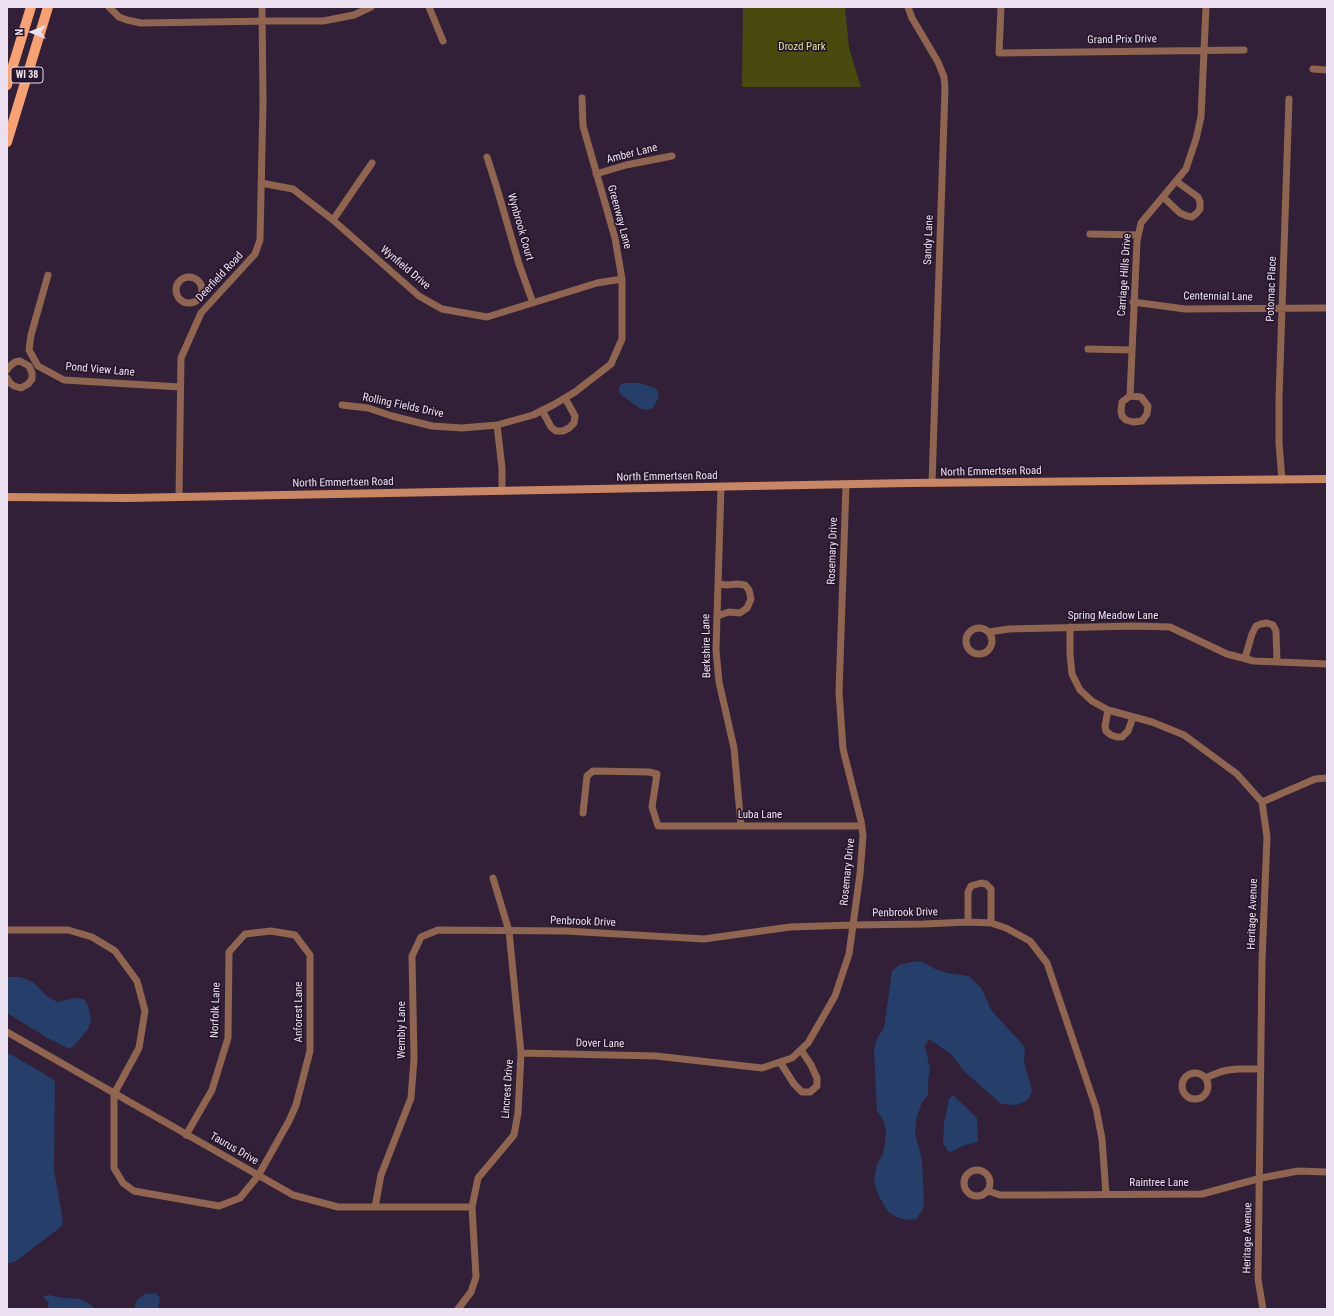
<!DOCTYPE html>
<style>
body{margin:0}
#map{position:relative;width:1334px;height:1316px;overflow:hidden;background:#312037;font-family:"Roboto Condensed",sans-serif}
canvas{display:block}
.frame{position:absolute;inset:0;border:8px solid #ebe0ef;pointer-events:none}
.north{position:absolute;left:12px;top:12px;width:40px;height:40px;-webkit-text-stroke:3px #27172d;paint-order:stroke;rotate:270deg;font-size:11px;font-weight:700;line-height:16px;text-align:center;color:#ebe0ef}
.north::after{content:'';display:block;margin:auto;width:14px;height:18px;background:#ebe0ef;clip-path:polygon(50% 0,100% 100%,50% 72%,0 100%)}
</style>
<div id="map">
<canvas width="1334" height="1316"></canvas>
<div class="frame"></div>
<div class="north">N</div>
</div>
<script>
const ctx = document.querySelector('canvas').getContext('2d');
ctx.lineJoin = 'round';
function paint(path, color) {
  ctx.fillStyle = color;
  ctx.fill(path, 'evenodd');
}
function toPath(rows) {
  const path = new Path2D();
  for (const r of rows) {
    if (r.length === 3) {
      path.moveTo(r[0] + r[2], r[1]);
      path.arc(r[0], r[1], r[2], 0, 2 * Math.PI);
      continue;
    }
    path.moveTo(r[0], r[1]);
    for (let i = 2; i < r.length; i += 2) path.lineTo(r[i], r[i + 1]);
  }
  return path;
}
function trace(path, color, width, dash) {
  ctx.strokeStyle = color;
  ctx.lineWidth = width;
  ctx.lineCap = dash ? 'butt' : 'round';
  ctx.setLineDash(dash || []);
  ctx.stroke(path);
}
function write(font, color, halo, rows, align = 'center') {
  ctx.font = font + ' "Roboto Condensed",sans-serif';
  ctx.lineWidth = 3.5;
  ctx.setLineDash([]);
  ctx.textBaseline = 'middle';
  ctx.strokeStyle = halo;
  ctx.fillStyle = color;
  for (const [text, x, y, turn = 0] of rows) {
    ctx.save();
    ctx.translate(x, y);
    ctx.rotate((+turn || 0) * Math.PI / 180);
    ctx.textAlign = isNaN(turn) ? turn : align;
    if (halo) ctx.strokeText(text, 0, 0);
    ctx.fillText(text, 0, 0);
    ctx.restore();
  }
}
paint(toPath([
 [743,7,845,7,849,48,861,87,742,87]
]), '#494a0d');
paint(toPath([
 [626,383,640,383,655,388,658,392,658,399,653,408,645,410,639,408,620,394,619,388,621,384],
 [912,962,923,962,935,969,947,973,969,976,982,989,991,1010,1025,1047,1024,1062,1032,1091,1028,1100,1017,1105,1001,1104,963,1070,952,1055,929,1039,925,1046,930,1069,928,1082,928,1094,921,1105,917,1116,915,1134,919,1148,922,1160,924,1200,923,1209,916,1219,906,1220,897,1217,888,1212,879,1196,874,1182,877,1164,882,1156,885,1143,886,1130,883,1120,877,1111,874,1049,877,1038,884,1028,892,971,899,965],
 [7,977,21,977,34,983,47,996,57,1002,75,998,84,999,88,1005,91,1020,88,1029,74,1046,69,1049,46,1037,7,1013],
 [7,1054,10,1054,43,1073,55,1081,54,1170,63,1222,62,1226,16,1261,11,1263,7,1263],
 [953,1095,977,1118,978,1142,965,1145,951,1152,948,1151,945,1146,943,1145,944,1123,949,1099],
 [155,1293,160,1297,158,1309,134,1309,137,1300,145,1294],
 [48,1295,65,1298,79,1299,90,1304,95,1309,47,1309,49,1303,43,1297]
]), '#253e6a');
trace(toPath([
 [109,7,119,17,127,20,141,23,272,21,323,21,354,15,371,7],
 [429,7,443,41],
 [908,7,912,18,938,62,944,77,945,88,932,483],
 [1001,7,999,53,1244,50],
 [1313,69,1327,70],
 [487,157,496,185,519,264,533,303],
 [596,174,626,165,672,156],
 [261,183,293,189,333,220,419,296,442,309,487,317,597,283,622,279],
 [1163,197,1180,213,1187,216,1192,217,1197,213,1200,209,1200,202,1198,197,1176,181],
 [333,220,372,163],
 [1090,234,1138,235],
 [48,275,31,335,29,350,38,366,64,380,180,387],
 [189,290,13],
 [1133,302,1185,309,1327,308],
 [1088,349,1132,350],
 [7,370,10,366,15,362,20,361,29,366,32,373,32,379,28,384,21,388,14,386,10,383,7,378],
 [1130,396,1141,397,1148,406,1147,414,1142,421,1133,422,1126,420,1122,416,1121,411,1122,402,1130,396,1137,241,1141,223,1186,169,1196,139,1201,117,1206,7],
 [342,405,368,408,392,416,432,426,462,428,497,425,533,415,553,405,575,392,611,364,622,339,622,279,615,238,583,126,582,98],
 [542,410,551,427,556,431,563,431,569,428,574,423,575,416,565,398],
 [497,425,502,468,502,491],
 [1282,480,1279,443,1279,398,1289,99],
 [721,487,716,650,719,682,734,748,741,826],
 [179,497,181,358,201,313,255,254,260,240,263,103,262,7],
 [717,616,729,612,740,613,747,608,751,599,749,590,745,585,737,584,727,585,718,584],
 [1070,627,1070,654,1072,674,1080,690,1092,701,1108,710,1152,722,1184,735,1237,774,1262,802,1267,837,1262,961,1258,1279,1263,1309],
 [979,641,13],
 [989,632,1009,629,1134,626,1170,627,1227,654,1254,661,1327,664],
 [1245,658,1252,634,1256,626,1261,624,1267,623,1273,625,1276,631,1277,662],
 [1108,710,1105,726,1106,731,1111,735,1117,737,1122,737,1128,731,1133,717],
 [1262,802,1315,779,1327,778],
 [583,813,587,776,593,771,649,772,657,774,652,807,658,826,862,826],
 [968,922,968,892,971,886,981,883,986,884,991,889,991,923],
 [7,930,68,930,92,937,115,951,137,981,145,1011,139,1048,114,1094,114,1168,123,1183,134,1191,219,1206,240,1198,258,1176,289,1121,296,1105,310,1051,310,955,295,935,271,931,245,934,229,952,228,1038,212,1090,186,1135],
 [7,1032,293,1195,338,1207,472,1207],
 [521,1053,656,1056,762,1068,792,1058,808,1043,835,996,849,954,860,874,863,836,861,821,843,749,839,692,846,485],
 [780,1062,794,1084,802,1092,810,1092,817,1086,817,1078,811,1065,801,1050],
 [1195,1086,13],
 [1205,1078,1220,1072,1228,1070,1238,1069,1261,1069],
 [977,1183,13],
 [988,1191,1000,1195,1038,1195,1202,1194,1261,1178,1298,1171,1327,1172],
 [375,1207,381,1175,411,1098,414,1059,412,956,421,937,438,930,566,931,704,939,790,927,853,925,924,924,969,922,991,923,1006,928,1030,941,1047,963,1096,1108,1102,1139,1106,1194],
 [458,1309,471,1292,476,1277,472,1207,478,1178,514,1135,518,1113,521,1053,509,931,493,878]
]), '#8f654f', 7);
trace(toPath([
 [7,497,127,498,909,483,1327,479]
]), '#ca8763', 8);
trace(toPath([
 [7,85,31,7],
 [7,142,48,7]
]), '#f8a172', 10);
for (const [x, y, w] of [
 [27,75,32]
]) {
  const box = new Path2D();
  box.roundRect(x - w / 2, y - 8, w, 16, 3);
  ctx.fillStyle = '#27172d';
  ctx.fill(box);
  trace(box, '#ebe0ef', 1);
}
write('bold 10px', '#ebe0ef', null, [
 ["WI 38",27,75]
]);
write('11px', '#ebe0ef', '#27172d', [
 ["Grand Prix Drive",1122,40,-1],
 ["Amber Lane",632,154,-14],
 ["Greenway Lane",619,217,75],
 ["Wynbrook Court",520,227,74],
 ["Sandy Lane",929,240,-88],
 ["Wynfield Drive",405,268,40],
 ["Carriage Hills Drive",1125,275,-86],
 ["Deerfield Road",220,277,-47],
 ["Potomac Place",1272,289,-88],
 ["Centennial Lane",1218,297,1],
 ["Pond View Lane",100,370,5],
 ["Rolling Fields Drive",403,406,12],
 ["North Emmertsen Road",991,472,-1],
 ["North Emmertsen Road",667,477,-1],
 ["North Emmertsen Road",343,483,-1],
 ["Rosemary Drive",833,551,-88],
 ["Spring Meadow Lane",1113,616],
 ["Berkshire Lane",707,646,-91],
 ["Luba Lane",760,815],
 ["Rosemary Drive",848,872,-84],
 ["Penbrook Drive",905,913,-1],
 ["Heritage Avenue",1253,914,-88],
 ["Penbrook Drive",583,922,2],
 ["Norfolk Lane",216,1010,-88],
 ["Anforest Lane",299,1012,-90],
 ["Wembly Lane",402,1030,-90],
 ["Dover Lane",600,1044,1],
 ["Lincrest Drive",508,1089,-86],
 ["Taurus Drive",234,1149,30],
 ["Raintree Lane",1159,1183],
 ["Heritage Avenue",1248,1238,-89]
]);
write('11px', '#dfe48b', '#27172d', [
 ["Drozd Park",802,47]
]);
</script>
